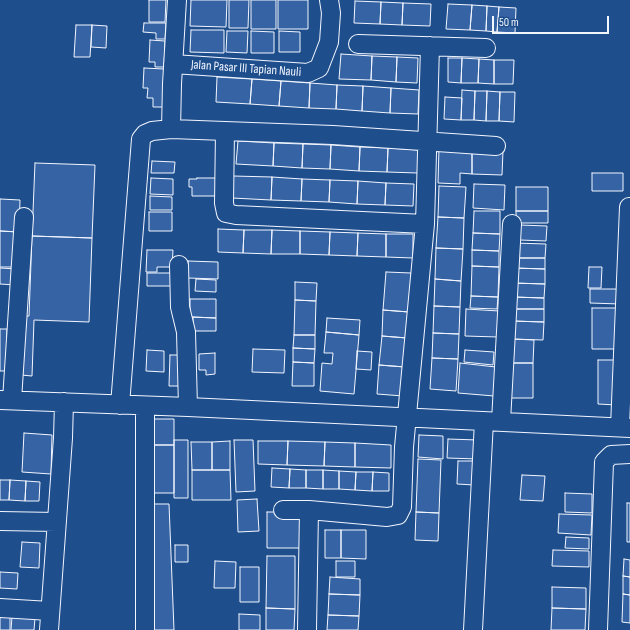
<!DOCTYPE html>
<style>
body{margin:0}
#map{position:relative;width:630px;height:630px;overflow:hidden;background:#1f4e8c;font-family:"Sofia Sans Condensed",sans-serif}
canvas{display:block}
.scale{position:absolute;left:492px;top:16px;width:117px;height:18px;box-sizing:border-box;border:2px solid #f2f6ff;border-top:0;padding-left:5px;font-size:12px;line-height:14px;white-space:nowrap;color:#f2f6ff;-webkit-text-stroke:3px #1f4e8c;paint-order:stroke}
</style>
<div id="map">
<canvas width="630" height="630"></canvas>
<div class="scale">50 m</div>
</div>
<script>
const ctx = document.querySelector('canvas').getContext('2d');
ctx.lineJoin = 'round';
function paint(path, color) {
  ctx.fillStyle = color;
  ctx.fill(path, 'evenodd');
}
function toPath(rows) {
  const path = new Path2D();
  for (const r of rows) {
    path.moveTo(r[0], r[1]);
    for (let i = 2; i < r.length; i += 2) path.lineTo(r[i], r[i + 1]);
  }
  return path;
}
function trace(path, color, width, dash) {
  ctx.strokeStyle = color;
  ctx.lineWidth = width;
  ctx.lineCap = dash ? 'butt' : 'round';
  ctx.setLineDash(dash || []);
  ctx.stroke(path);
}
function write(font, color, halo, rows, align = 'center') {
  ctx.font = font + ' "Sofia Sans Condensed",sans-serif';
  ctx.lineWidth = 3;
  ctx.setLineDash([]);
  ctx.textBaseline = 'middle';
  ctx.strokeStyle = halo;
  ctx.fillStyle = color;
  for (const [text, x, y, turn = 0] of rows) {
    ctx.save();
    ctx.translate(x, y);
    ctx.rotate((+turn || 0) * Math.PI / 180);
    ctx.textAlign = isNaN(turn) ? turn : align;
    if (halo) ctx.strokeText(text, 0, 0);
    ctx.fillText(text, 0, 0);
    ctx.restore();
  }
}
const building = toPath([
 [149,0,166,0,165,22,149,22,149,0],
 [191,0,227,0,226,27,190,26,191,0],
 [229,0,249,0,248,28,229,28,229,0],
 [251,0,276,0,276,29,251,29,251,0],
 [278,0,308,0,308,29,278,29,278,0],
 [355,1,381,2,380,24,354,23,355,1],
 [381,2,403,3,402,25,380,24,381,2],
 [403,3,431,4,430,26,402,25,403,3],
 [448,4,472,5,470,30,446,29,448,4],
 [472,5,487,6,486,31,470,30,472,5],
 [487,6,499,7,497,32,486,31,487,6],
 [499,7,516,8,515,33,497,32,499,7],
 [144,23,166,23,165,39,156,39,156,33,143,32,144,23],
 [76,25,92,25,90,57,74,57,76,25],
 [92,25,107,26,106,48,91,47,92,25],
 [191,30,224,30,224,53,190,52,191,30],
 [227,31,248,31,247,53,226,52,227,31],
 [251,31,274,32,274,53,251,53,251,31],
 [279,31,300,32,300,52,279,52,279,31],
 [150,40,165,41,164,67,155,67,155,62,149,62,150,40],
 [341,54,372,56,371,80,339,79,341,54],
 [372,56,397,57,396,82,371,80,372,56],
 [397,57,418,58,417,83,396,82,397,57],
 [448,58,462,58,461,83,448,82,448,58],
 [462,58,479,59,478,83,461,83,462,58],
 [479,59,494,60,494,84,478,83,479,59],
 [494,60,514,60,513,84,494,84,494,60],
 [144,68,164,69,163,107,153,107,153,98,147,98,148,88,143,88,144,68],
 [217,77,252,79,250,104,216,102,217,77],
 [252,79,281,81,279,106,250,104,252,79],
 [281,81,310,83,309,108,279,106,281,81],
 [310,83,337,85,336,109,309,108,310,83],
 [337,85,363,86,362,111,336,109,337,85],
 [363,86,391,88,390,113,362,111,363,86],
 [391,88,419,90,418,114,390,113,391,88],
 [462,90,475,91,474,120,461,120,462,90],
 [475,91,487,91,486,121,474,120,475,91],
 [487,91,500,92,499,121,486,121,487,91],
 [500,92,515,92,514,122,499,121,500,92],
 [445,97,462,98,461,120,444,119,445,97],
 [238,141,274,143,273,166,236,164,238,141],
 [274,143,303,144,302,168,273,166,274,143],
 [303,144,331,145,330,169,302,168,303,144],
 [331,145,360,147,359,171,330,169,331,145],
 [360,147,388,148,387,172,359,171,360,147],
 [388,148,419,150,418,173,387,172,388,148],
 [439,148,472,150,472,174,460,173,460,184,438,183,439,148],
 [472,150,503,151,502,175,472,174,472,150],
 [152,161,175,162,174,173,151,173,152,161],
 [35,163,95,165,92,238,32,236,35,163],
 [592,173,623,173,623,191,592,191,592,173],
 [233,176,272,177,271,200,232,198,233,176],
 [272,177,302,179,301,201,271,200,272,177],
 [151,178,173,179,173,195,150,194,151,178],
 [197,178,216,178,216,196,192,196,192,187,189,187,189,179,197,179,197,178],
 [302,179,330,180,329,202,301,201,302,179],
 [330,180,358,181,357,204,329,202,330,180],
 [358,181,386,183,385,205,357,204,358,181],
 [386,183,414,184,413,206,385,205,386,183],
 [474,184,505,185,504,210,473,208,474,184],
 [439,186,466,187,464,218,438,217,439,186],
 [516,187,548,187,548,211,516,211,516,187],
 [150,196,172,197,172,210,150,210,150,196],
 [0,199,20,200,19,232,0,231,0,199],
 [474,211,500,211,500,234,473,233,474,211],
 [516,211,548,211,548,223,516,223,516,211],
 [149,212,172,212,172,231,149,231,149,212],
 [438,217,464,218,463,249,436,248,438,217],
 [520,225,547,226,546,241,520,240,520,225],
 [218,229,244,230,243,253,218,252,218,229],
 [244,230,272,230,271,254,243,253,244,230],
 [272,230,300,231,300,254,271,254,272,230],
 [0,231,19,232,17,267,0,267,0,231],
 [300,231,330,232,329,255,300,254,300,231],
 [330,232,358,233,357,256,329,255,330,232],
 [358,233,386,234,386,257,357,256,358,233],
 [473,233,500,234,499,251,472,250,473,233],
 [386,234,413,234,413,258,386,257,386,234],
 [32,236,92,238,89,322,34,320,32,376,21,375,24,316,29,316,32,236],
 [514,243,546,244,545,258,514,258,514,243],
 [436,248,463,249,461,281,435,279,436,248],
 [147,250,173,250,172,267,157,267,157,272,146,272,147,250],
 [472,250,499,251,499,267,472,266,472,250],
 [514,258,545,258,545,269,514,268,514,258],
 [188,261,218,262,218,279,188,278,188,261],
 [472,266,499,267,498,297,471,296,472,266],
 [589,267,602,267,601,288,588,288,589,267],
 [0,268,17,269,16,285,0,284,0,268],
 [514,268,545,269,545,284,513,283,514,268],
 [386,272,411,273,409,312,383,310,386,272],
 [147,273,172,273,172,286,147,286,147,273],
 [196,279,216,280,216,292,195,291,196,279],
 [435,279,461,281,460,307,434,306,435,279],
 [295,282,317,283,316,301,295,300,295,282],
 [513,283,545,284,544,298,513,297,513,283],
 [590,289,620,289,620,304,590,303,590,289],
 [471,296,498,297,497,309,470,308,471,296],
 [513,297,544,298,544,309,512,309,513,297],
 [190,299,216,299,216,318,190,317,190,299],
 [295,300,316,301,315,335,294,335,295,300],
 [434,306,460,307,459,334,433,333,434,306],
 [592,308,622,308,622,349,592,349,592,308],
 [466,309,499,311,498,337,465,336,466,309],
 [512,309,544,309,544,322,512,321,512,309],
 [383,310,409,312,407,338,382,336,383,310],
 [193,317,216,318,216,331,193,331,193,317],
 [327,318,360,320,359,335,326,332,327,318],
 [512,321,544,322,543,340,512,339,512,321],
 [0,329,7,329,6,371,0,371,0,329],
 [326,332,359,335,354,394,320,391,322,363,332,364,333,353,324,353,326,332],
 [433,333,459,334,458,359,432,358,433,333],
 [294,335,315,335,315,349,293,348,294,335],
 [382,336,407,338,405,367,379,365,382,336],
 [512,339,534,340,533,363,511,363,512,339],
 [293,348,315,349,314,363,293,362,293,348],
 [253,349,285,350,284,373,252,372,253,349],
 [147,350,164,351,164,372,146,371,147,350],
 [465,350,494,352,493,365,464,362,465,350],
 [357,351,372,352,371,370,356,369,357,351],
 [215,353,215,374,206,375,206,370,199,370,199,354,215,353],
 [170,355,183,355,182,386,169,386,170,355],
 [432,358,458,359,456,391,430,389,432,358],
 [598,360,617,360,617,405,598,404,598,360],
 [293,362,314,363,314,386,292,386,293,362],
 [460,363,496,367,494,396,458,393,460,363],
 [511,363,533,363,533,398,510,398,511,363],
 [379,365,405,367,403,396,377,394,379,365],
 [146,419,174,419,174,445,146,445,146,419],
 [24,433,52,435,51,474,22,472,24,433],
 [419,435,443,436,443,459,418,457,419,435],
 [448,439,478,440,478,459,447,458,448,439],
 [174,440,188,440,188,498,174,498,174,440],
 [234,440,253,440,255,491,236,492,234,440],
 [230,441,230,470,212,470,212,442,230,441],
 [258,441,288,441,287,465,258,464,258,441],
 [288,441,325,442,324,466,287,465,288,441],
 [191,442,212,442,212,470,192,470,191,442],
 [325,442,355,443,355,467,324,466,325,442],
 [355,443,391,445,391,468,355,467,355,443],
 [146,445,174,445,174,493,146,493,146,445],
 [418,459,441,460,439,513,416,512,418,459],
 [458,461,475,461,474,485,457,484,458,461],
 [272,468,290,469,289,488,271,487,272,468],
 [290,469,306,470,306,488,289,488,290,469],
 [192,470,230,470,231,500,192,500,192,470],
 [306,470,323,470,323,489,306,488,306,470],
 [323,470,339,471,339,489,323,489,323,470],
 [339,471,356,472,355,490,339,489,339,471],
 [356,472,373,472,372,491,355,490,356,472],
 [373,472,389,473,389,491,372,491,373,472],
 [522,475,545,476,543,501,520,500,522,475],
 [0,480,10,480,9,500,0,500,0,480],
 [10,480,26,481,25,501,9,500,10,480],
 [26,481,40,482,39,501,25,501,26,481],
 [565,493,592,494,592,513,565,512,565,493],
 [257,499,259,531,238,532,237,500,257,499],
 [627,503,630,503,630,542,627,542,627,503],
 [147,504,169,504,174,630,151,630,147,504],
 [267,512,307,512,307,548,267,548,267,512],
 [416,512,439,513,438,541,415,540,416,512],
 [559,514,592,515,591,535,558,533,559,514],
 [325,530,341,530,341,558,325,558,325,530],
 [341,530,366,530,366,559,341,558,341,530],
 [566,537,589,538,589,549,565,548,566,537],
 [22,542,40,543,39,568,20,567,22,542],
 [175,545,188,545,188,562,175,562,175,545],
 [553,550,589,551,589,567,552,566,553,550],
 [267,556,295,556,295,609,266,608,267,556],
 [624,559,630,560,630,577,623,576,624,559],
 [215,561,236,562,235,588,214,588,215,561],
 [336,561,355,561,355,577,336,577,336,561],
 [240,567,259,567,259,602,240,602,240,567],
 [0,572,18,573,17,589,0,588,0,572],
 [623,576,630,577,630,595,623,594,623,576],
 [330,577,360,579,360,595,329,594,330,577],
 [552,587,586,588,586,609,552,608,552,587],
 [329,594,360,595,359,616,328,615,329,594],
 [623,594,630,595,630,623,622,622,623,594],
 [266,608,295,609,294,630,266,630,266,608],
 [552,608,586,609,585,630,551,630,552,608],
 [239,614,260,615,260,630,239,630,239,614],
 [328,615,359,616,358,630,327,630,328,615],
 [0,616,10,616,10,630,0,630,0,616],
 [12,617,35,618,34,630,11,630,12,617]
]);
paint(building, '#3563a3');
trace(building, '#f2f6ff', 1);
const minor = toPath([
 [177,0,172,84,171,129,333,135,496,146],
 [358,44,486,48],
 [173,64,308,73,319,68,329,42,331,13,329,0],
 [225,131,224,203,226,213,236,215,425,224],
 [179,265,180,307,186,332,188,407],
 [0,400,188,407,630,428],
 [12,400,24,217],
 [120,405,141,139,145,134,152,131,171,129],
 [145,406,145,630],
 [501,421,512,224],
 [620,427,629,207],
 [283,510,309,510,387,517,398,515,402,507,404,447,425,224,430,46],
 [0,521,56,522],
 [0,608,50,611],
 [49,630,63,438,64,402],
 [307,630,309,510],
 [473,630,484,421],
 [598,630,604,462,611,455,630,454]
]);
trace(minor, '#f2f6ff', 20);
trace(minor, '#1f4e8c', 18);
write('13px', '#f2f6ff', '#1f4e8c', [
 ["Jalan Pasar III Tapian Nauli",246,69,4]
]);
</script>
